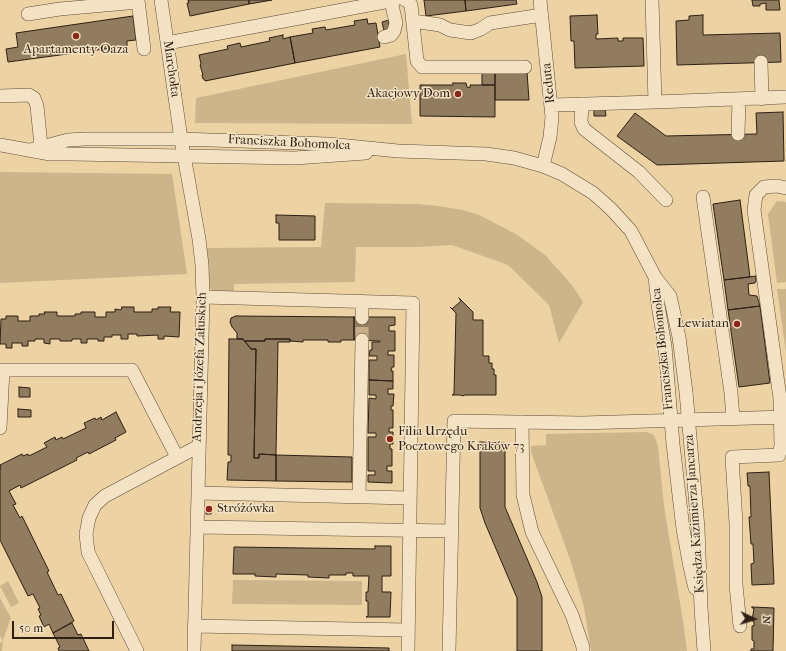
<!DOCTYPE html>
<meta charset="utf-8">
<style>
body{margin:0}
#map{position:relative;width:786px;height:651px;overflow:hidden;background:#edd2a3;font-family:"IM FELL French Canon",serif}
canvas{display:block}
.north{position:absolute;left:734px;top:599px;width:40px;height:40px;-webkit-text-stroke:3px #f3e2c3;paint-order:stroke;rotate:94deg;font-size:11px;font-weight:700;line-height:16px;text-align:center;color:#2d1f15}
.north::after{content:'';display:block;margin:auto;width:14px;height:18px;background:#2d1f15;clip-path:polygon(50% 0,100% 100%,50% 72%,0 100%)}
.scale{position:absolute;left:12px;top:621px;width:102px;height:18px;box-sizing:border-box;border:2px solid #2d1f15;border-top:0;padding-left:5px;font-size:12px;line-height:14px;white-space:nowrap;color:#2d1f15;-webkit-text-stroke:3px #f3e2c3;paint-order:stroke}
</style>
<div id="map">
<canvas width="786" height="651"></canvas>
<div class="north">N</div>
<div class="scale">50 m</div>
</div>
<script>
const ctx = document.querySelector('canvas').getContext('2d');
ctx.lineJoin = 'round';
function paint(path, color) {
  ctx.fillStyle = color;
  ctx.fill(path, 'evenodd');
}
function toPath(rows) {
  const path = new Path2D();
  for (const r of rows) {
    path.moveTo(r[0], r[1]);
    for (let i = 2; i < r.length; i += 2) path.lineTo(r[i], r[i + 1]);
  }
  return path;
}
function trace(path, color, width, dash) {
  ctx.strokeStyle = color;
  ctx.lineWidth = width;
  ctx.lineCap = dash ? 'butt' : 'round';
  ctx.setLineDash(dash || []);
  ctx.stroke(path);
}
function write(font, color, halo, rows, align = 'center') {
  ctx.font = font + ' "IM FELL French Canon",serif';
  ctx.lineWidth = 3;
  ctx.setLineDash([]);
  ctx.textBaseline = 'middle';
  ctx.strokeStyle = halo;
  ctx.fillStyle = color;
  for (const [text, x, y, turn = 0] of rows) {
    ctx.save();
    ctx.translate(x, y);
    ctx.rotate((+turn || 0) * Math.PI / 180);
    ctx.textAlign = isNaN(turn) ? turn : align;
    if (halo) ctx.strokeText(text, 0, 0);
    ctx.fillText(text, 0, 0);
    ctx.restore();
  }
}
paint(toPath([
 [406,54,412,124,195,123,196,98],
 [0,172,172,174,187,274,0,283],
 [777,201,786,202,786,282,777,283,768,214],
 [325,203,417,204,438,206,463,210,479,215,516,234,545,255,572,285,583,302,559,343,549,305,508,265,452,245,418,247,356,247,355,282,234,284,234,293,213,291,210,288,207,248,321,247],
 [777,289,786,289,786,353],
 [646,432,654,435,658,446,664,506,683,621,687,651,591,651,584,607,571,562,531,452,531,446,546,445,546,434],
 [233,580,362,581,362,605,232,604],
 [8,581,19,603,11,607,0,586],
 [0,598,11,618,3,640,2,651,0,651,0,643,3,641,0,636]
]), '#ccb48b');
const building = toPath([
 [188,0,249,0,249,4,190,16,187,3,189,3,188,0],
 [249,0,272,0,249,4,249,0],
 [424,0,465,0,466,11,426,16,424,0],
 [465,0,516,0,517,4,466,11,465,0],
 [752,0,779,0,780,10,766,10,766,3,760,4,760,6,753,6,752,0],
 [597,15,598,34,596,34,596,39,618,38,618,41,623,41,623,38,643,38,644,66,575,68,574,41,571,41,570,16,597,15],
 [703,15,703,35,780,33,781,62,677,65,676,21,689,20,689,16,703,15],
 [133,16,136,40,127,41,127,46,8,62,6,49,18,47,16,33,133,16],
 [367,19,368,24,376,23,380,47,295,63,290,37,313,33,312,29,325,27,326,30,355,25,354,21,367,19],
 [389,20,389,28,384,31,382,22,389,20],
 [283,35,283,39,290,37,295,63,205,81,204,79,203,79,202,75,203,75,200,65,201,64,199,55,228,49,227,46,240,43,241,47,270,41,269,38,283,35],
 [495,72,527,72,529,100,495,100,495,72],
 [482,73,495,73,495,85,482,85,482,73],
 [453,83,466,83,467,87,470,88,470,85,495,85,495,117,420,116,420,85,453,85,453,83],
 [594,109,605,109,606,116,594,116,594,109],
 [783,112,784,161,657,165,617,136,635,113,666,136,757,134,756,113,783,112],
 [740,200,750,277,724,280,713,204,740,200],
 [276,215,315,216,315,240,279,240,279,223,276,223,276,215],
 [756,276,756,281,755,283,748,284,749,295,757,296,760,306,728,310,724,280,756,276],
 [459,298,473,312,473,320,483,320,483,356,489,356,489,363,492,363,492,369,494,369,494,375,496,375,496,395,465,395,462,396,461,395,452,395,454,394,456,313,450,307,452,309,461,301,459,298],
 [760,306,770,383,739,387,728,310,760,306],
 [122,307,134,307,134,312,152,312,152,309,158,309,158,307,171,307,170,312,180,312,179,337,164,336,164,339,158,339,158,335,137,336,137,334,128,334,128,339,121,339,121,335,112,335,112,337,104,337,104,341,98,341,98,339,87,339,87,343,81,343,81,339,72,339,72,341,60,341,60,339,50,339,50,344,44,343,44,339,35,339,35,341,28,341,28,346,22,346,22,343,12,343,12,348,6,348,6,344,0,344,1,319,6,319,6,316,18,316,18,321,30,321,30,316,39,316,39,314,45,314,44,312,57,312,57,316,75,316,75,314,81,314,81,312,95,312,95,317,106,317,106,312,115,312,115,309,121,310,122,307],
 [236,316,354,317,354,340,341,340,341,342,328,342,328,340,303,340,303,342,290,341,290,339,265,339,265,341,245,341,243,339,237,339,237,333,232,327,230,322,231,318,236,316],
 [354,317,395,317,395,325,389,326,389,331,395,331,395,351,388,351,388,355,394,355,394,367,392,367,391,371,393,371,393,381,369,380,369,360,377,360,377,356,369,356,370,350,372,350,372,342,380,342,380,341,354,340,354,317],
 [229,339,243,339,251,349,256,349,254,458,259,458,259,454,276,455,276,481,227,480,228,462,231,462,231,455,228,455,229,339],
 [243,339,245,341,265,341,265,339,290,339,290,342,278,342,276,455,259,454,259,458,254,458,256,349,251,349,243,339],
 [369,380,393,381,393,389,388,389,388,394,394,394,393,406,391,406,391,410,393,410,393,428,389,428,389,432,393,432,393,444,390,444,390,449,392,449,392,466,387,466,387,471,392,471,392,483,368,482,368,475,375,475,375,471,368,471,368,437,376,437,376,433,368,433,369,398,376,399,376,395,369,395,369,380],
 [19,387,30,388,30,397,19,397,19,387],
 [18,409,31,410,31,417,18,417,18,409],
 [116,412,126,432,115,438,116,440,89,454,88,452,76,458,77,460,21,488,20,485,9,491,16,504,13,505,20,518,22,516,49,571,47,572,58,595,61,594,74,621,53,633,49,624,44,627,39,616,41,615,38,609,40,608,33,594,28,596,0,540,0,470,1,469,0,465,22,454,23,456,28,454,29,456,47,447,44,443,55,437,56,440,62,437,63,439,86,428,84,423,95,418,96,420,101,417,102,420,116,412],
 [480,442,505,443,505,507,537,582,542,597,542,651,517,651,517,598,485,523,480,508,480,442],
 [276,455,352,457,352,482,276,481,276,455],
 [769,472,774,584,752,585,751,564,754,563,753,544,751,544,749,517,751,517,750,486,748,486,747,473,769,472],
 [207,506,212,506,211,514,206,514,207,506],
 [375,546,391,546,391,576,382,576,382,592,391,592,390,617,366,617,368,616,368,601,366,601,366,592,368,592,369,576,353,576,353,573,346,573,346,575,329,575,329,578,308,577,308,575,276,574,276,577,255,576,255,574,233,574,234,547,375,549,375,546],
 [752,607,774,608,773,651,751,651,751,649,754,649,754,641,752,640,752,626,754,626,754,621,752,621,754,608,752,608,752,607],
 [72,623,78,635,81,634,89,651,59,651,58,648,60,647,53,633,72,623],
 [232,645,389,648,389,651,232,651,232,645]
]);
paint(building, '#917c5f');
trace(building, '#2d1f15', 1);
trace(toPath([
 [362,340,362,318]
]), '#c7ae87', 13, [13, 6]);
const minor = toPath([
 [138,0,144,49],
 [161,0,181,139,199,239,202,265,203,297,194,651],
 [405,0,408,1,411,5,417,61,422,67,525,67],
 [540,0,552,117,550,137,543,166],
 [652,0,655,102,786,97],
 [28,14,60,9,138,2],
 [413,21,440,25,450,30,471,33,481,29,490,23,542,15],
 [384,37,391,35,394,31,396,23,391,1],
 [167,43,395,0],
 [761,62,762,99],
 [0,96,29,95,34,98,37,106,41,146],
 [582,104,581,122,584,129,639,172,666,200],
 [552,105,655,102],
 [738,134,739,100],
 [0,145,50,154,72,154,295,158,366,153],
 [30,150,68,140,85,139,181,139,328,144,398,151,486,154,514,158,543,166,562,174,593,193,611,209,631,231,655,277,670,296,679,337,686,392,698,528,701,608,704,651],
 [703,197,731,393,733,418],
 [655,277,658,305,665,346,673,444,683,529,690,567,695,588],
 [203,297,413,303,408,651],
 [362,318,362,301],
 [522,422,523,495,532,532,572,615,583,647,583,651],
 [0,428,3,370,132,370,177,457],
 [198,493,410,498],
 [359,497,362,340],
 [197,527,452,531],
 [194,626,408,630],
 [740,626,736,585,736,524,732,457,779,455,781,446,780,398,754,210,756,195,764,187,777,186,786,188],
 [137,651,88,552,86,534,89,518,95,505,105,496,199,446],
 [449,651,454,421,582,423,786,417]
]);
trace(minor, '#5d4c38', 14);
trace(minor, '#f3e2c3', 13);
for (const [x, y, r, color] of [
 [76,36,4,"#8f2418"],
 [458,94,4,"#8f2418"],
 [737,324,4,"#8f2418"],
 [390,439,4,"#8f2418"],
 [209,509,4,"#8f2418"]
]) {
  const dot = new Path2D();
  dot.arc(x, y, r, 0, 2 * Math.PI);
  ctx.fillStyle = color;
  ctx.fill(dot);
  trace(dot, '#f3e2c3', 1.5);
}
write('13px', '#2d1f15', '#f3e2c3', [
 ["Apartamenty Oaza",76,50,"center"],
 ["Akacjowy Dom",450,94],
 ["Lewiatan",729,324],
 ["Filia Urzędu",398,432,"left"],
 ["Pocztowego Kraków 73",398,447,"left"],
 ["Stróżówka",217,509,"left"]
], 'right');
write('13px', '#2d1f15', '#f3e2c3', [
 ["Marchołta",171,69,82],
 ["Reduta",549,83,-96],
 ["Franciszka Bohomolca",289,143,3],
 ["Franciszka Bohomolca",663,349,-96],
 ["Andrzeja i Józefa Załuskich",200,367,-88],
 ["Księdza Kazimierza Jancarza",695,514,-94]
]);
</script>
